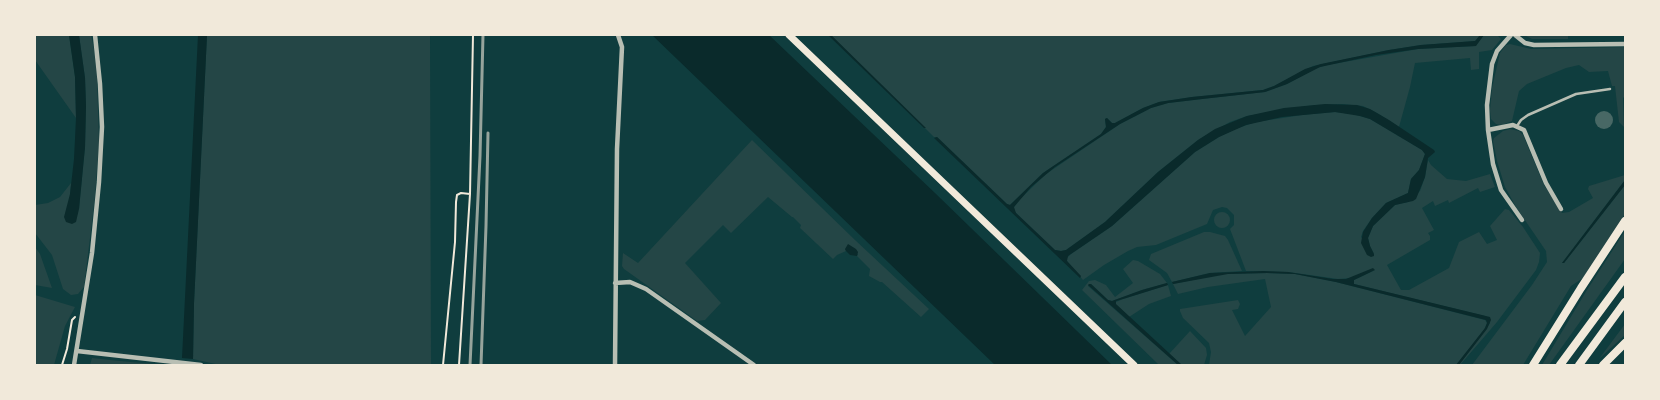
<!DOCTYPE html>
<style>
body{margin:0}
#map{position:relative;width:1660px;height:400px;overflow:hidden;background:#0f3d3e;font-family:"DM Sans",sans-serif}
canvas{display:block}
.frame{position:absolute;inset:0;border:36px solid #f1e9da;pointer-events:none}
</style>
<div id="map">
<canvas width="1660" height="400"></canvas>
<div class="frame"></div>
</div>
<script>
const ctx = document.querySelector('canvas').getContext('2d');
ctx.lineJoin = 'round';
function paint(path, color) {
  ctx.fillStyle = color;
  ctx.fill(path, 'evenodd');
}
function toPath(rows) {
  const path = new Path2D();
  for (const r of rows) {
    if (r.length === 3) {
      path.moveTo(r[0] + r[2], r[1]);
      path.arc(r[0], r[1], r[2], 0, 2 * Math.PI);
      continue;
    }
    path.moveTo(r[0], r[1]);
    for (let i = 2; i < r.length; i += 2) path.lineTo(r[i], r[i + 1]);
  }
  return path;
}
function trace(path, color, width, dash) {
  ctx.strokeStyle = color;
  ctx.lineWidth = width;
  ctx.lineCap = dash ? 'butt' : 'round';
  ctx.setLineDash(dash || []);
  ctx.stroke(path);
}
paint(toPath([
 [35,35,69,35,75,77,76,118,35,60],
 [79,35,91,35,94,49,97,77,99,142,95,197,84,287,78,294,71,295,63,289,52,255,35,233,35,205,48,203,60,197,71,183,70,194,79,209,85,147,86,106,85,78],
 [207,35,430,35,431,365,220,365,193,359,194,303],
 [831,35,1480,35,1476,41,1421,45,1389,50,1313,66,1274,86,1263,90,1192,97,1159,102,1143,108,1115,123,1112,123,1107,118,1105,119,1106,127,1101,134,1043,173,1010,205,1007,204,937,137,934,137],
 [1484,35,1497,35,1501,39,1492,50,1479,52,1479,69,1471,70,1470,58,1415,63,1410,87,1399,127,1377,113,1363,106,1342,104,1307,106,1247,116,1230,122,1198,140,1158,172,1105,222,1066,250,1061,251,1055,250,1014,211,1014,207,1019,200,1046,174,1120,124,1151,108,1168,103,1202,99,1265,92,1287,84,1314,69,1327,65,1418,49,1475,46],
 [1524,35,1568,35,1568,39,1532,39],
 [1510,44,1531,49,1625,47,1625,96,1623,98,1624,127,1619,122,1615,86,1612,86,1608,71,1589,72,1579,65,1566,68,1527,84,1519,91,1512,121,1502,125,1496,124,1491,119,1490,110,1492,88,1500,53,1506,45],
 [1335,112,1353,114,1370,119,1422,150,1425,154,1419,170,1411,179,1408,193,1386,203,1372,218,1363,231,1361,237,1374,254,1370,246,1368,238,1373,226,1395,205,1408,202,1420,191,1425,177,1428,160,1431,165,1447,179,1466,181,1490,174,1495,187,1480,192,1478,188,1449,203,1448,200,1435,206,1433,201,1422,208,1434,230,1428,233,1430,236,1430,240,1387,265,1401,290,1409,290,1449,268,1459,242,1479,232,1487,244,1497,240,1490,226,1505,209,1509,210,1523,227,1540,253,1539,262,1536,270,1497,322,1460,365,1459,365,1490,323,1485,316,1354,284,1354,280,1375,270,1352,278,1338,279,1288,272,1246,271,1230,229,1234,225,1234,215,1227,208,1222,207,1213,210,1207,224,1156,245,1137,247,1128,251,1104,265,1083,280,1067,261,1067,258,1071,254,1112,226,1195,152,1219,137,1235,129,1256,122,1302,115],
 [1510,129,1519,131,1523,135,1544,185,1562,213,1569,212,1593,198,1588,189,1589,186,1625,175,1625,180,1562,263,1564,263,1625,185,1625,214,1583,278,1571,286,1523,365,1472,365,1532,285,1547,262,1546,251,1516,207,1505,187,1497,161,1493,141,1494,138,1503,131],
 [752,140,855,240,929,309,921,317,882,282,880,282,869,276,870,269,857,256,858,254,845,249,846,251,837,255,833,259,800,228,801,225,793,217,792,217,768,197,731,233,723,225,685,263,721,303,705,320,697,321,624,269,622,266,623,253,638,263],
 [1222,220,8],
 [1625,231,1625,259,1549,365,1542,365,1587,290],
 [1204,232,1210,232,1225,236,1228,240,1242,271,1210,273,1172,282,1167,273,1149,260,1151,254],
 [35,247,40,254,52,288,35,285],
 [1133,260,1138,261,1160,274,1167,283,1142,290,1112,301,1108,300,1091,284,1088,285,1088,286,1178,365,1159,365,1082,290,1089,281,1095,280,1106,285,1115,297,1133,283,1123,269],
 [1267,273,1295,274,1336,282,1485,320,1487,323,1484,330,1456,365,1209,365,1211,352,1209,343,1183,318,1180,311,1180,309,1238,300,1240,304,1238,309,1232,310,1245,336,1271,307,1265,279,1208,287,1178,294,1173,284,1221,274],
 [1168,285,1171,296,1149,304,1129,317,1116,305,1116,302,1123,299],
 [35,295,75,307,65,326,54,365,35,365],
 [1625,324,1625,335,1599,359],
 [1190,331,1206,348,1207,355,1204,365,1182,365,1169,354],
 [92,358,120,361,164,365,90,365]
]), '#244646');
paint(toPath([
 [69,35,79,35,85,78,86,106,85,147,79,209,76,222,72,224,66,222,64,217,70,194,74,159,76,118,75,77],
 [198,35,207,35,194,303,193,359,182,358],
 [652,35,769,35,935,193,1112,365,995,365],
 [828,35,831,35,926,128,924,128],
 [1480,35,1484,35,1476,46,1418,49,1376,55,1320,67,1287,84,1265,92,1202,99,1168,103,1151,108,1120,124,1055,167,1031,187,1014,207,1016,213,1055,250,1061,251,1066,250,1105,222,1158,172,1198,140,1215,129,1247,116,1284,108,1325,104,1357,105,1370,109,1389,120,1434,150,1435,152,1428,158,1425,177,1416,199,1413,201,1395,205,1373,226,1368,238,1370,246,1374,254,1374,256,1371,257,1367,255,1361,243,1363,232,1372,218,1386,203,1408,193,1411,179,1419,170,1425,154,1422,150,1370,119,1360,116,1335,112,1282,117,1246,125,1219,137,1195,152,1112,226,1068,256,1067,261,1081,276,1080,278,934,138,937,137,1007,204,1010,205,1043,173,1101,134,1106,127,1105,119,1107,118,1112,123,1115,123,1143,108,1159,102,1192,97,1263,90,1274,86,1305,69,1321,64,1389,50,1421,45,1475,41],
 [1625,180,1625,185,1564,263,1562,263],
 [848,244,856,249,858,252,857,256,850,255,846,251,845,249],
 [1373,268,1375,270,1354,280,1354,284,1490,317,1491,320,1487,329,1459,365,1456,365,1485,328,1487,323,1486,320,1336,282,1295,274,1267,273,1228,274,1173,284,1172,282,1210,273,1263,271,1288,272,1333,279,1346,279],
 [1167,283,1168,285,1123,299,1116,301,1116,304,1182,365,1178,365,1088,285,1089,284,1091,284,1108,300,1112,301,1142,290]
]), '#0a2a2b');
paint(toPath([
 [1604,120,9]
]), '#486865');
trace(toPath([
 [62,365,67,349,72,320,75,317],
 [443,365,455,242,456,202,457,195,461,193,470,194],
 [459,365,470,194,473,35]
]), '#f1e9da', 2);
trace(toPath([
 [1517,126,1521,120,1528,115,1576,94,1610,89]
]), '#b8beb3', 2.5);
trace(toPath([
 [1511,35,1497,51,1492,64,1487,105,1488,130,1493,164,1501,190,1522,220],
 [1515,35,1525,43,1534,45,1625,44],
 [1488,130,1513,125,1524,130,1546,183,1561,209],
 [615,283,630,282,646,289,754,365],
 [77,351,201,365],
 [74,365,92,253,99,182,102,127,100,84,95,35],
 [615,365,617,149,622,47,618,35]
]), '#b8beb3', 4.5);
trace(toPath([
 [789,35,1134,365]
]), '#f1e9da', 7);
trace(toPath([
 [1533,365,1581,288,1625,221],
 [1560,365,1625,277],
 [1579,365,1625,302],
 [1603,365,1625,343]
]), '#f1e9da', 8);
trace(toPath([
 [470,365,480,156,483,35],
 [481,365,486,226,488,133]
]), '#97a49c', 3);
</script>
